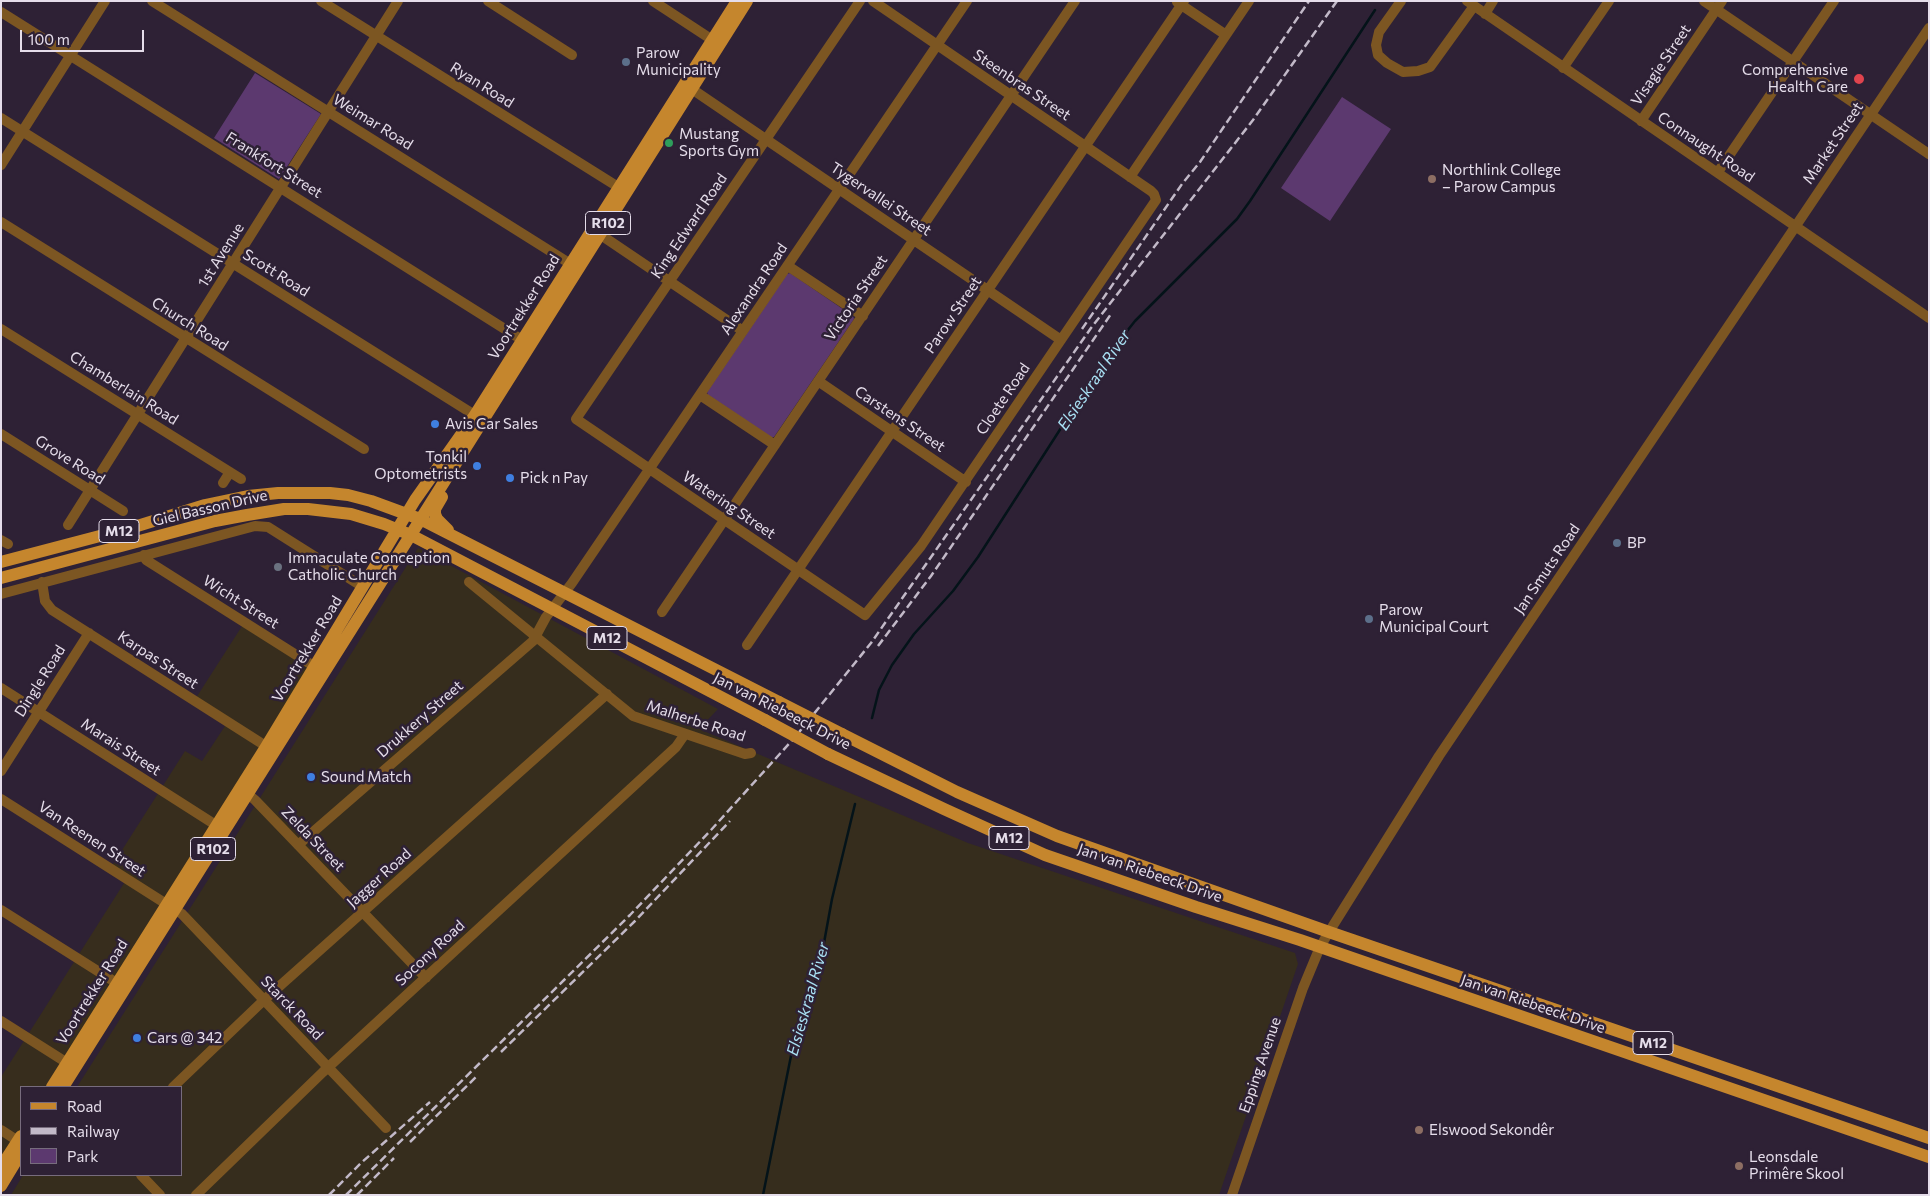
<!DOCTYPE html>
<meta charset="utf-8">
<style>
body{margin:0}
#map{position:relative;width:1930px;height:1196px;overflow:hidden;background:#2e2135;font-family:Commissioner,sans-serif}
canvas{display:block}
.frame{position:absolute;inset:0;border:2px solid #e5ddea;pointer-events:none}
.legend{position:absolute;left:20px;top:1086px;width:162px;height:90px;box-sizing:border-box;background:#2e2135;border:1px solid #776c7d;margin:0;padding:6px 9px;list-style:none;font-size:15px;color:#e5ddea}
.legend li{display:flex;align-items:center;gap:10px;height:25px}
.legend b{width:25px;border:1px solid #776c7d}
.scale{position:absolute;left:20px;top:30px;width:124px;height:22px;box-sizing:border-box;border:2px solid #e5ddea;border-top:0;padding-left:6px;font-size:15px;line-height:18px;white-space:nowrap;color:#e5ddea;-webkit-text-stroke:4px #2e2135;paint-order:stroke}
</style>
<div id="map">
<canvas width="1930" height="1196"></canvas>
<div class="frame"></div>
<ul class="legend">
<li><b style="height:6px;background:#c5862d"></b>Road</li>
<li><b style="height:6px;background:#c2b9c8"></b>Railway</li>
<li><b style="height:14px;background:#5c396f"></b>Park</li>
</ul>
<div class="scale">100 m</div>
</div>
<script>
const ctx = document.querySelector('canvas').getContext('2d');
ctx.lineJoin = 'round';
function paint(path, color) {
  ctx.fillStyle = color;
  ctx.fill(path, 'evenodd');
}
function toPath(rows) {
  const path = new Path2D();
  for (const r of rows) {
    path.moveTo(r[0], r[1]);
    for (let i = 2; i < r.length; i += 2) path.lineTo(r[i], r[i + 1]);
  }
  return path;
}
function trace(path, color, width, dash) {
  ctx.strokeStyle = color;
  ctx.lineWidth = width;
  ctx.lineCap = dash ? 'butt' : 'round';
  ctx.setLineDash(dash || []);
  ctx.stroke(path);
}
function write(font, color, halo, rows, align = 'center') {
  ctx.font = font + ' Commissioner,sans-serif';
  ctx.lineWidth = 5;
  ctx.setLineDash([]);
  ctx.textBaseline = 'middle';
  ctx.strokeStyle = halo;
  ctx.fillStyle = color;
  for (const [text, x, y, turn = 0] of rows) {
    ctx.save();
    ctx.translate(x, y);
    ctx.rotate((+turn || 0) * Math.PI / 180);
    ctx.textAlign = isNaN(turn) ? turn : align;
    if (halo) ctx.strokeText(text, 0, 0);
    ctx.fillText(text, 0, 0);
    ctx.restore();
  }
}
paint(toPath([
 [244,623,314,667,49,1087,21,1087,21,1131,1,1163,1,1077,126,880,110,869,185,751,202,761,227,723,194,701]
]), '#372d1d');
paint(toPath([
 [418,548,718,709,699,729,968,843,1295,953,1298,964,1219,1195,11,1195,23,1175,181,1175,181,1087,77,1087]
]), '#362d1d');
paint(toPath([
 [255,73,321,114,279,179,214,138],
 [1342,97,1391,129,1330,221,1281,188],
 [790,273,853,316,854,319,774,437,770,437,708,395,707,392,787,274]
]), '#5c396f');
trace(toPath([
 [872,718,879,690,892,665,914,634,953,591,978,557,1108,355,1135,321,1237,219,1250,201,1375,10],
 [763,1195,793,1046,819,970,832,899,855,804]
]), '#041319', 2.5);
trace(toPath([
 [152,1,577,268],
 [321,1,623,190],
 [488,1,572,55],
 [653,1,717,43],
 [860,1,576,419,865,615,921,546,1156,200,1154,194,1151,191,873,1],
 [1401,1,1379,32,1376,45,1378,55,1387,63,1403,72,1418,71,1430,67,1474,6],
 [1467,1,1929,318],
 [1704,1,1929,154],
 [1177,2,1226,35],
 [1,12,527,343],
 [1485,14,1493,1],
 [1563,68,1609,1],
 [686,85,1061,340],
 [1,118,481,419],
 [1641,121,1722,1],
 [1,165,105,1],
 [1718,172,1834,1],
 [1130,177,1249,1],
 [1,222,364,449],
 [595,231,743,331],
 [788,266,863,316],
 [1,329,241,479],
 [818,381,966,482],
 [700,395,775,445],
 [1,434,123,511],
 [223,483,230,472],
 [68,525,398,1],
 [1,540,8,544],
 [144,555,146,560,320,670],
 [42,582,45,601,52,610,272,750],
 [469,582,633,716,745,754,751,753],
 [1,594,255,526,268,527,363,587],
 [662,612,1075,1],
 [747,645,1184,1],
 [1,688,222,829],
 [1,771,89,633],
 [242,789,255,800,426,978],
 [1,799,182,914,386,1128],
 [298,845,533,641,546,617,572,583,967,1],
 [1,910,123,987],
 [1,1021,72,1066],
 [173,1087,264,1000,607,694],
 [1,1130,21,1143],
 [141,1175,160,1195],
 [196,1195,323,1072,676,747,685,734],
 [1232,1195,1303,988,1320,947,1329,932,1439,756,1929,28]
]), '#7c5622', 10);
trace(toPath([
 [442,497,435,509,435,514,437,519,448,530],
 [1,562,134,527,205,505,248,496,278,493,330,493,348,495,371,501,420,519,779,702],
 [1,578,215,521,247,515,284,509,308,509,351,514,384,524,411,535,765,720],
 [842,734,957,792,1057,836,1329,932,1929,1138],
 [828,754,944,809,1045,855,1196,907,1300,940,1929,1157],
 [52,1087,266,747,415,500,475,415,737,1],
 [63,1087,747,1],
 [1,1167,21,1136],
 [1,1186,21,1153]
]), '#c5862d', 12);
trace(toPath([
 [1082,329,1182,184,1200,162,1309,1],
 [878,646,931,576,1111,314],
 [501,1052,635,921,730,821],
 [410,1142,478,1075],
 [329,1195,361,1163,430,1102],
 [346,1195,630,915,711,830,796,736,871,643,1091,328,1253,120,1337,1],
 [357,1195,394,1158]
]), '#c2b9c8', 2.5, [8, 4]);
trace(toPath([
 [779,702,842,734],
 [765,720,828,754]
]), '#c5862d', 12);
for (const [x, y, r, color] of [
 [626,62,5,"#5c6f8a"],
 [1859,79,6,"#e0444e"],
 [669,143,5,"#2e9e5b"],
 [1432,179,5,"#8d6e63"],
 [435,424,5,"#3f7fe0"],
 [477,466,5,"#3f7fe0"],
 [510,478,5,"#3f7fe0"],
 [1617,543,5,"#5c6f8a"],
 [278,567,5,"#6b7280"],
 [1369,619,5,"#5c6f8a"],
 [311,777,5,"#3f7fe0"],
 [137,1038,5,"#3f7fe0"],
 [1419,1130,5,"#8d6e63"],
 [1739,1166,5,"#8d6e63"]
]) {
  const dot = new Path2D();
  dot.arc(x, y, r, 0, 2 * Math.PI);
  ctx.fillStyle = color;
  ctx.fill(dot);
  trace(dot, '#2e2135', 2);
}
for (const [x, y, w] of [
 [608,223,45],
 [119,531,40],
 [607,638,40],
 [1009,838,40],
 [213,849,45],
 [1653,1043,40]
]) {
  const box = new Path2D();
  box.roundRect(x - w / 2, y - 11.5, w, 23, 4);
  ctx.fillStyle = '#2e2135';
  ctx.fill(box);
  trace(box, '#e5ddea', 1);
}
write('bold 14px', '#e5ddea', null, [
 ["R102",608,223],
 ["M12",119,531],
 ["M12",607,638],
 ["M12",1009,838],
 ["R102",213,849],
 ["M12",1653,1043]
]);
write('15px', '#e5ddea', '#2e2135', [
 ["Parow",636,53],
 ["Municipality",636,70],
 ["Comprehensive",1848,70,"right"],
 ["Health Care",1848,87,"right"],
 ["Mustang",679,134],
 ["Sports Gym",679,151],
 ["Northlink College",1442,170],
 ["– Parow Campus",1442,187],
 ["Avis Car Sales",445,424],
 ["Tonkil",467,457,"right"],
 ["Optometrists",467,474,"right"],
 ["Pick n Pay",520,478],
 ["BP",1627,543],
 ["Immaculate Conception",288,558],
 ["Catholic Church",288,575],
 ["Parow",1379,610],
 ["Municipal Court",1379,627],
 ["Sound Match",321,777],
 ["Cars @ 342",147,1038],
 ["Elswood Sekondêr",1429,1130],
 ["Leonsdale",1749,1157],
 ["Primêre Skool",1749,1174]
], 'left');
write('15px', '#e5ddea', '#2e2135', [
 ["Visagie Street",1661,65,-56],
 ["Ryan Road",482,85,32],
 ["Steenbras Street",1022,85,34],
 ["Weimar Road",373,122,32],
 ["Market Street",1833,143,-56],
 ["Connaught Road",1706,147,34],
 ["Frankfort Street",274,165,32],
 ["Tygervallei Street",881,199,34],
 ["King Edward Road",689,226,-56],
 ["1st Avenue",221,255,-58],
 ["Scott Road",276,273,32],
 ["Alexandra Road",754,289,-56],
 ["Victoria Street",856,298,-56],
 ["Voortrekker Road",524,307,-58],
 ["Parow Street",953,315,-56],
 ["Church Road",190,324,32],
 ["Chamberlain Road",124,388,32],
 ["Cloete Road",1003,399,-56],
 ["Carstens Street",900,419,34],
 ["Grove Road",70,460,32],
 ["Watering Street",729,505,34],
 ["Giel Basson Drive",210,508,-13],
 ["Jan Smuts Road",1547,569,-56],
 ["Wicht Street",241,602,32],
 ["Voortrekker Road",307,649,-59],
 ["Karpas Street",158,660,33],
 ["Dingle Road",40,681,-58],
 ["Jan van Riebeeck Drive",782,711,27],
 ["Drukkery Street",420,719,-41],
 ["Malherbe Road",696,721,18],
 ["Marais Street",121,747,33],
 ["Van Reenen Street",92,839,33],
 ["Zelda Street",313,839,46],
 ["Jan van Riebeeck Drive",1150,873,19],
 ["Jagger Road",379,878,-42],
 ["Socony Road",430,953,-43],
 ["Voortrekker Road",92,992,-58],
 ["Jan van Riebeeck Drive",1533,1004,19],
 ["Starck Road",292,1008,46],
 ["Epping Avenue",1260,1065,-71]
]);
write('italic 16px', '#a9e1f4', '#2e2135', [
 ["Elsieskraal River",1094,380,-56],
 ["Elsieskraal River",808,999,-74]
]);
</script>
